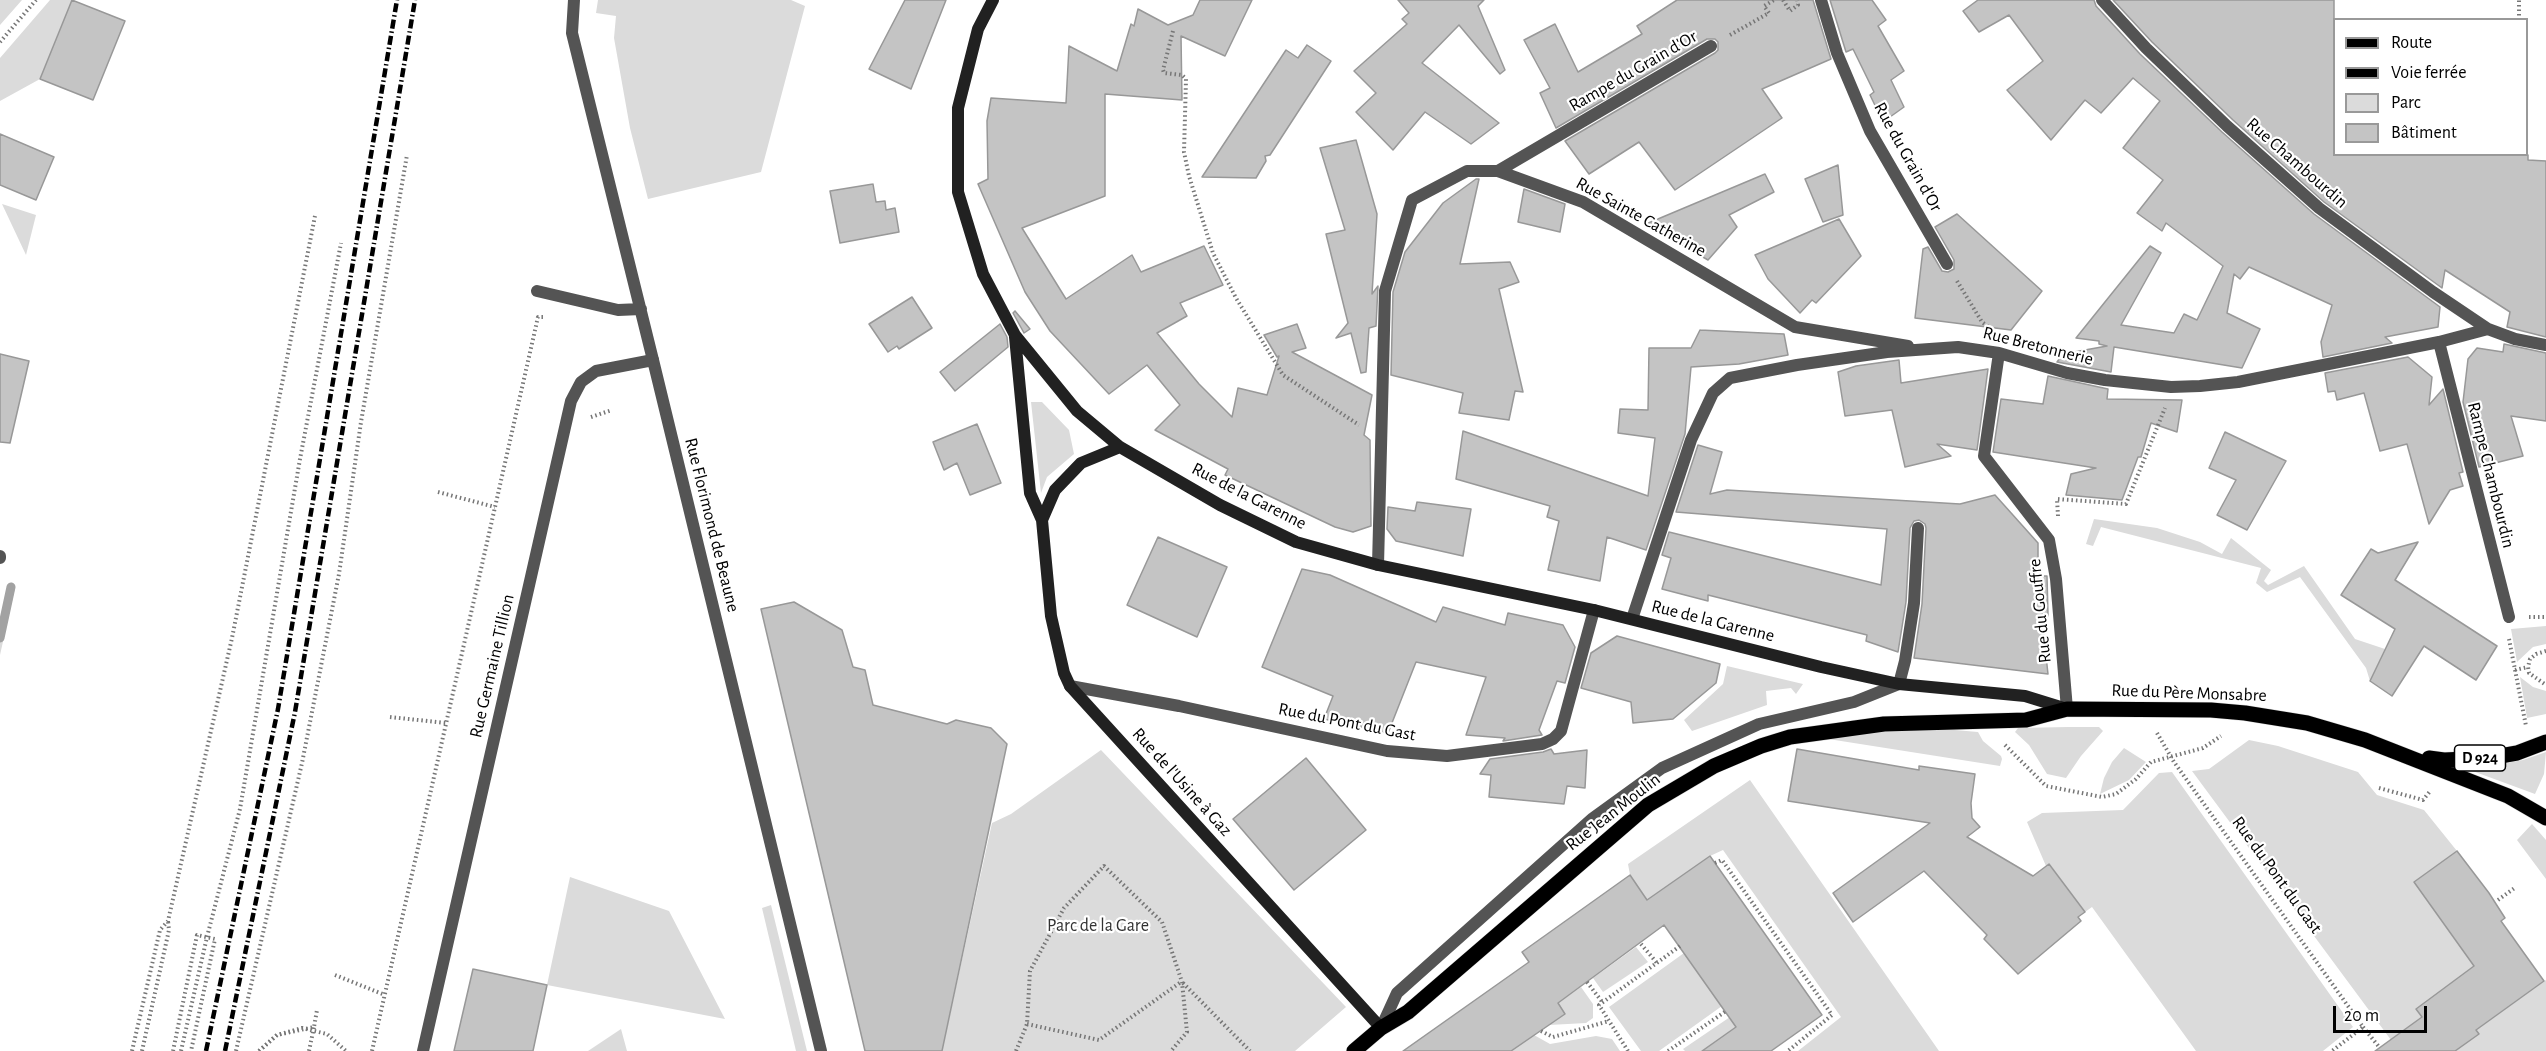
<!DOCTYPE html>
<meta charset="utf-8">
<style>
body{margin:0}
#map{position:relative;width:2546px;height:1051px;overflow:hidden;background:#fff;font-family:"Alegreya Sans",sans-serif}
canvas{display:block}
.legend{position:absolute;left:2333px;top:18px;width:195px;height:138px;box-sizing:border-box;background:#fff;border:2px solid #999;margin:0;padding:8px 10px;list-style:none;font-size:18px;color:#000}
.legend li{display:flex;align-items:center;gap:12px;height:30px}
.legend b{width:30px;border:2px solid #999}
.scale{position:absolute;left:2333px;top:1006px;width:94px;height:27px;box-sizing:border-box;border:3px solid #000;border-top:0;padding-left:8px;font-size:18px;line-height:21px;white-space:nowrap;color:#000;-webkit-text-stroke:4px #fff;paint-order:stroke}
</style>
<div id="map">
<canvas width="2546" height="1051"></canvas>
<ul class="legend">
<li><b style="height:8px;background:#000"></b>Route</li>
<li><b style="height:8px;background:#000"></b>Voie ferrée</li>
<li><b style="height:16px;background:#dbdbdb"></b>Parc</li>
<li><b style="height:16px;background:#c4c4c4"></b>Bâtiment</li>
</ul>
<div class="scale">20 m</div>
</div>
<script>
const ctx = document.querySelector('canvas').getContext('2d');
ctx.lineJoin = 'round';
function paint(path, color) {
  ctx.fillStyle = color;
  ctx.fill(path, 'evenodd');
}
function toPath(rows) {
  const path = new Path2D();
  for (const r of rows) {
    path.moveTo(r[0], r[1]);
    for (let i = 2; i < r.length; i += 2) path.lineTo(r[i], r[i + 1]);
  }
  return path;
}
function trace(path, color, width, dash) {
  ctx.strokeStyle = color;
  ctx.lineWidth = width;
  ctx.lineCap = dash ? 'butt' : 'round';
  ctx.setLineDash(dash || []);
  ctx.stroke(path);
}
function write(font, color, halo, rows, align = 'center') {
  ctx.font = font + ' "Alegreya Sans",sans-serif';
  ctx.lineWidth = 4.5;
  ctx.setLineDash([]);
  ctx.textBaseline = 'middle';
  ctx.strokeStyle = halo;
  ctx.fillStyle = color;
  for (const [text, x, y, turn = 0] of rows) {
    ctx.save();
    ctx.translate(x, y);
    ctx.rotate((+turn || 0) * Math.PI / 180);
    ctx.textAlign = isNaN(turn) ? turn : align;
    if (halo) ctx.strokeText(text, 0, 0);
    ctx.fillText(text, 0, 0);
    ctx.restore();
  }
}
paint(toPath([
 [0,0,22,0,0,25],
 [50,0,72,0,40,79,0,101,0,58],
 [598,0,791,0,805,6,761,172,648,199,630,128,614,38,616,16,596,13],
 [2,204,36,215,26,255],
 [1031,402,1042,402,1069,430,1074,454,1047,477,1041,493],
 [2094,519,2157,528,2200,542,2222,554,2231,538,2271,570,2264,581,2268,585,2304,566,2355,639,2385,649,2370,681,2366,668,2300,577,2267,592,2256,583,2261,568,2101,527,2093,546,2086,544],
 [8,586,15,588,0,655,0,621],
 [2546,626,2546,644,2533,647,2517,662,2511,629],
 [1727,666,1803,684,1796,694,1791,688,1766,691,1767,705,1692,731,1684,720,1723,684],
 [2520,677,2533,687,2546,691,2546,714,2527,718],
 [2068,727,2099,727,2103,731,2081,756,2066,778,2047,774,2029,745,2015,732,2018,728],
 [1943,729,1978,732,1983,741,2001,756,2002,759,2000,766,1822,738,1880,730],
 [2249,740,2278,746,2358,772,2377,795,2424,810,2457,851,2414,882,2482,974,2449,985,2417,1009,2422,1017,2391,1040,2192,771,2209,769],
 [2124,748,2146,762,2129,780,2100,794,2104,778,2112,762],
 [1101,750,1346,1007,1295,1051,942,1051,992,823,1011,814],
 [2546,752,2544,774,2535,794,2459,766,2496,765,2523,760],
 [2172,772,2353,1027,2323,1051,2196,1051,2092,907,2085,912,2051,866,2046,866,2027,822,2042,813,2123,810,2159,773],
 [1750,780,1939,1051,1798,1051,1841,1017,1723,850,1710,856,1647,900,1630,875,1628,864],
 [2532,824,2546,840,2546,879,2517,840],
 [570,877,669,911,725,1019,547,985],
 [771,905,807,1051,796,1051,762,908],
 [1636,947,1648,962,1603,992,1593,978],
 [1684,953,1722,1006,1659,1051,1641,1051,1609,1007],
 [2546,980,2546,1051,2455,1051,2476,1030],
 [1581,987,1593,1004,1593,1018,1586,1023,1549,1025,1565,1014,1558,1003],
 [1730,1017,1737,1027,1702,1051,1685,1051,1683,1049],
 [621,1029,627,1051,588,1051],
 [1534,1035,1550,1044,1596,1036,1612,1039,1620,1051,1511,1051]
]), '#dbdbdb');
trace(toPath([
 [0,638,11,587]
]), '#a2a2a2', 9);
const building = toPath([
 [72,0,125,21,93,100,40,79,72,0],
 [905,0,946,0,911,89,869,69,905,0],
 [1200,0,1252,0,1225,56,1181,36,1182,100,1105,94,1105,196,1022,228,1066,299,1132,255,1141,272,1204,246,1223,285,1180,303,1187,316,1157,333,1199,384,1232,417,1238,388,1267,395,1279,356,1277,357,1264,335,1297,324,1306,348,1292,352,1372,395,1364,435,1370,440,1371,526,1353,532,1335,527,1225,475,1228,469,1155,430,1180,405,1147,365,1109,394,1050,331,1025,292,978,184,988,179,987,121,991,98,1066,103,1069,46,1117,71,1131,24,1134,26,1138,9,1168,25,1193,15,1200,0],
 [1398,0,1484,0,1478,6,1505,70,1500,74,1459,25,1422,63,1499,123,1471,144,1425,112,1393,150,1356,112,1376,93,1354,71,1407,24,1402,19,1409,13,1398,0],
 [1677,0,1813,0,1831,59,1762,89,1782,118,1675,190,1639,142,1589,174,1565,141,1715,53,1718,50,1718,42,1715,39,1707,39,1556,128,1540,93,1550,88,1524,40,1555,24,1578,72,1642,34,1637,26,1677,0],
 [1830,0,1872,0,1886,20,1878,26,1904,71,1891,80,1904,107,1883,122,1870,95,1874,92,1853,49,1846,52,1830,0],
 [1978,0,2094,0,2096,6,2140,54,2222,132,2314,214,2440,307,2438,327,2385,337,2392,343,2323,357,2321,342,2332,305,2249,267,2240,279,2234,274,2227,313,2260,329,2242,368,2114,347,2111,372,2057,362,2063,354,2107,346,2099,344,2099,341,2076,338,2150,246,2161,253,2121,325,2174,333,2184,314,2197,320,2223,266,2166,223,2162,231,2137,213,2163,180,2123,148,2160,101,2133,78,2101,113,2085,100,2051,140,2007,90,2043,61,2009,15,1979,32,1963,11,1978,0],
 [2113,0,2334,0,2334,154,2515,154,2528,155,2528,160,2546,161,2546,337,2507,327,2510,312,2445,270,2442,288,2324,202,2233,120,2152,42,2113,0],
 [1307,45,1331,61,1270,155,1265,156,1266,161,1256,178,1202,177,1286,50,1298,58,1307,45],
 [0,134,54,157,36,200,0,185,0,134],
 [1356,140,1377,214,1372,294,1378,286,1376,326,1369,328,1366,372,1361,373,1351,333,1336,338,1348,323,1326,234,1345,230,1320,148,1356,140],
 [1838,165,1843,215,1823,222,1805,179,1838,165],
 [1765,174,1774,192,1729,215,1737,227,1708,260,1646,224,1765,174],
 [1476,179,1479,179,1460,264,1510,262,1519,282,1499,289,1523,392,1515,391,1509,420,1459,413,1463,393,1391,375,1393,292,1405,252,1443,203,1476,179],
 [873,184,876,202,885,201,886,210,895,208,899,232,840,243,830,191,873,184],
 [1524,189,1565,204,1560,232,1518,222,1524,189],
 [1957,214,2042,291,2011,330,1915,318,1923,249,1928,247,1942,271,1948,272,1954,269,1954,260,1935,227,1957,214],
 [1839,219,1861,256,1816,303,1812,300,1800,313,1768,279,1755,255,1839,219],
 [912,297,932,328,899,349,897,346,888,352,869,324,912,297],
 [1015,311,1030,329,1024,333,1013,313,1015,311],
 [1000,324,1007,337,1008,347,955,391,940,372,1000,324],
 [1700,330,1784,334,1788,355,1739,364,1691,367,1685,434,1646,550,1607,537,1600,581,1548,570,1559,521,1547,517,1550,506,1456,479,1463,431,1648,496,1655,438,1618,433,1620,409,1648,410,1649,348,1691,348,1700,330],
 [2504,344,2546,353,2546,421,2511,416,2523,456,2479,467,2463,402,2468,359,2477,348,2503,352,2504,344],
 [0,354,29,361,10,443,0,442,0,354],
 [2408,357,2432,377,2429,405,2443,389,2463,472,2459,473,2463,486,2450,490,2429,524,2407,444,2380,451,2364,393,2337,400,2335,391,2328,392,2325,373,2408,357],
 [1899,360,1901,383,1988,369,1977,450,1937,444,1951,456,1905,467,1892,410,1845,416,1838,372,1856,366,1899,360],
 [2048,376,2108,389,2107,399,2182,400,2177,432,2151,423,2141,457,2138,457,2122,500,2066,495,2071,474,2096,468,1993,452,2001,399,2043,404,2048,376],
 [977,424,1001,483,970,495,957,463,944,470,933,442,977,424],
 [2225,432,2286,461,2247,530,2217,515,2236,480,2209,468,2225,432],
 [1698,445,1722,452,1710,494,1727,490,1960,504,1995,495,2038,543,2038,576,2047,576,2048,615,2043,629,2048,674,1914,658,1922,604,1926,528,1925,524,1919,520,1914,521,1910,528,1906,602,1898,652,1866,641,1867,635,1708,595,1708,601,1662,589,1671,558,1662,555,1669,532,1881,585,1887,529,1676,512,1698,445],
 [1417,502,1471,509,1463,556,1396,541,1387,529,1388,507,1415,511,1417,502],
 [1158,537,1227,567,1197,637,1127,605,1158,537],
 [2418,542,2395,580,2497,646,2476,680,2424,646,2392,696,2370,681,2395,629,2341,595,2371,549,2378,553,2418,542],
 [1302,569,1330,575,1436,622,1443,607,1505,625,1508,613,1563,625,1575,647,1565,683,1557,681,1539,730,1542,735,1503,741,1505,738,1466,735,1486,677,1416,662,1388,733,1324,719,1333,696,1262,667,1302,569],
 [794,602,842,630,853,667,865,670,873,705,947,724,956,720,991,728,1007,744,942,1051,865,1051,761,609,794,602],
 [1617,636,1720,664,1716,683,1673,719,1633,723,1631,702,1581,688,1591,653,1617,636],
 [1551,749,1554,754,1587,750,1585,788,1567,786,1564,804,1489,797,1491,775,1480,774,1490,759,1543,752,1551,749],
 [1797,749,1919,770,1919,766,1975,774,1971,803,1972,818,1980,827,1967,837,2033,876,2049,864,2085,912,2078,917,2081,921,2018,974,1984,939,1987,935,1924,871,1853,922,1833,893,1930,823,1788,801,1797,749],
 [1306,758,1366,830,1294,890,1233,819,1306,758],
 [2457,851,2489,893,2505,918,2501,921,2544,981,2476,1030,2479,1034,2455,1051,2375,1051,2422,1017,2416,1009,2474,966,2414,882,2457,851],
 [1710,856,1822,1015,1771,1051,1702,1051,1736,1027,1664,925,1558,1003,1565,1014,1511,1051,1403,1051,1529,962,1522,952,1630,875,1647,900,1710,856],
 [473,969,547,985,533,1051,454,1051,473,969]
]);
paint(building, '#c4c4c4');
trace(building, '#989898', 1.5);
const primary = toPath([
 [2429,758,2444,760,2489,758,2517,753,2546,742],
 [1354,1051,1381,1028,1408,1012,1648,805,1714,766,1761,746,1790,737,1884,724,2026,720,2067,709,2211,710,2245,713,2307,723,2365,740,2508,796,2546,818]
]);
trace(primary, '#dbdbdb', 16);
trace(toPath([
 [1783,0,1790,11,1798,5,1797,1],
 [2519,20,2519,0],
 [1173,31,1163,70,1164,73,1182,75,1186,79,1184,152,1189,176,1213,253,1236,298,1283,375,1359,425],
 [1730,35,1769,13,1764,6,1774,0],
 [0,42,36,0],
 [1957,281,1982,322,1990,328],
 [591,417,612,410],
 [438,492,495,507],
 [2058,516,2057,499,2126,504,2165,408],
 [2529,617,2546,617],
 [2509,639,2526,726],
 [2546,651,2536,654,2530,659,2528,667,2529,673,2546,685],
 [2515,670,2528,667],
 [390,717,446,723],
 [2157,733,2174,762,2363,1027,2332,1051],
 [2005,745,2046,786,2102,797,2116,794,2136,779,2151,762,2203,748,2221,736],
 [2379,788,2423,800,2431,790],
 [1715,863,1722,860,1832,1015,1788,1051],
 [2498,900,2516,887],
 [1641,944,1657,963],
 [335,975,385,995],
 [1587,982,1603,1003],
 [1183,983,1250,1051],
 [1027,1024,1099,1040,1181,982],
 [2363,1027,2380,1048],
 [1541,1031,1553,1037,1609,1021],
 [132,1051,160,930,168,921,232,638,315,216],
 [142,1051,169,930,168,921],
 [173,1051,197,935,215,939,191,1051],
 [181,1051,207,937,240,809,300,459,341,243],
 [236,1051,302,763,339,574,361,422,407,155],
 [259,1051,277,1035,302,1028,327,1034,346,1051],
 [372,1051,538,317,544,317],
 [1016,1051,1027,1024,1030,971,1064,908,1104,866,1162,922,1182,982,1187,1032,1171,1051],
 [1628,1051,1599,1005,1680,946],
 [1668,1051,1726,1011]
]), '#767676', 4, [1.5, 3]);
trace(toPath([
 [574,0,572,33,653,360],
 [537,291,618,310,641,309],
 [0,558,0,556],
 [1381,1028,1397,993,1593,818,1662,768,1759,724,1854,702,1899,684,1905,661,1914,603,1918,528]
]), '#545454', 12);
trace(toPath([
 [1821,0,1837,53,1870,131,1947,264],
 [2102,0,2146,48,2227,126,2319,208,2433,292,2488,329,2515,339,2546,345],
 [1498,171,1711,46],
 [2439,342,2509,617],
 [1999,353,1984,456,2049,540,2056,579,2067,709],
 [1378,565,1385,291,1412,200,1467,171,1498,171,1583,202,1795,327,1908,346],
 [1632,619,1691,440,1713,393,1730,378,1797,365,1887,352,1958,347,1999,353,2067,373,2105,380,2171,387,2200,386,2238,382,2439,342,2488,329],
 [1070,686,1179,706,1387,751,1447,756,1542,744,1553,739,1561,731,1594,610],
 [423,1051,571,401,581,382,596,371,653,360,821,1051]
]), '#545454', 12);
trace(toPath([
 [993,0,978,29,958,108,958,192,983,274,1015,335,1077,411,1120,447,1220,505,1296,542,1378,565,1594,610,1821,667,1899,684,2025,696,2067,709],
 [1015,337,1030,493,1042,520,1051,616,1064,673,1070,686,1381,1028],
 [1042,520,1055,490,1081,463,1120,447]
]), '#212121', 12);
trace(primary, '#000', 15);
trace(toPath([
 [206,1051,278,709,397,0],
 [225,1051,295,712,415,0]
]), '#000', 4.5, [9, 3, 1.5, 3]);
trace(toPath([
 [259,1051,277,1035,314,1027,317,1010],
 [309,1051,314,1027]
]), '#767676', 4, [1.5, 3]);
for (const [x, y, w] of [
 [2480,758,51]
]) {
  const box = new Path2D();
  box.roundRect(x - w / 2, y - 13, w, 26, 4.5);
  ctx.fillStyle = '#fff';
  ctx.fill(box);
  trace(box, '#000', 1.5);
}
write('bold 16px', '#000', null, [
 ["D 924",2480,758]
]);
write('18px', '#000', '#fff', [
 ["Rampe du Grain d'Or",1633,71,-30],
 ["Rue du Grain d'Or",1908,157,61],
 ["Rue Chambourdin",2297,163,41],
 ["Rue Sainte Catherine",1641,217,29],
 ["Rue Bretonnerie",2038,346,14],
 ["Rampe Chambourdin",2491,475,76],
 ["Rue de la Garenne",1249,496,27],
 ["Rue Florimond de Beaune",712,525,76],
 ["Rue du Gouffre",2040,611,-96],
 ["Rue de la Garenne",1713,621,14],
 ["Rue Germaine Tillion",492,666,-77],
 ["Rue du Père Monsabre",2189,693,2],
 ["Rue du Pont du Gast",1347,722,11],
 ["Rue de l'Usine à Gaz",1182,782,48],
 ["Rue Jean Moulin",1613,812,-38],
 ["Rue du Pont du Gast",2277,875,54]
]);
write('18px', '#323232', '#fff', [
 ["Parc de la Gare",1098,926]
]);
</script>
